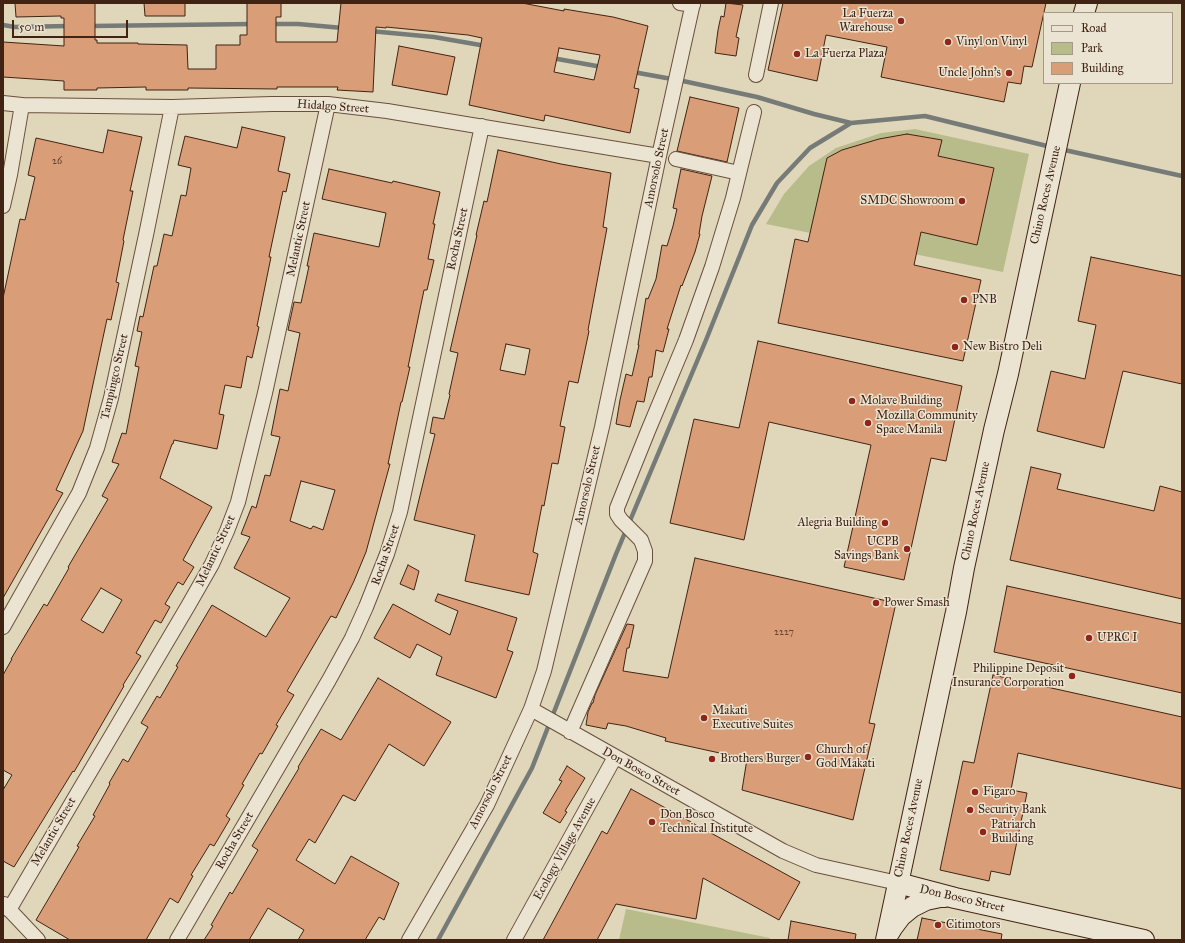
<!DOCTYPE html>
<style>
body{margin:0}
#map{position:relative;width:1185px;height:943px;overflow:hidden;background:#e0d6b9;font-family:"IM FELL Great Primer",serif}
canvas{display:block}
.frame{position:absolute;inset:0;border:4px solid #412313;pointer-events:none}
.legend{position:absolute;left:1043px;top:12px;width:130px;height:72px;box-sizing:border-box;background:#ebe4d2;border:1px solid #a79786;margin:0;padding:5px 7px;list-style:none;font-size:12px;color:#412313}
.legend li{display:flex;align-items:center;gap:8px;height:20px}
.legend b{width:20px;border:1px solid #a79786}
.scale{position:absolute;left:12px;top:20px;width:116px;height:18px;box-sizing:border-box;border:2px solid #412313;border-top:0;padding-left:5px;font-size:12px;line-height:14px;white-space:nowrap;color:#412313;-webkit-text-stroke:3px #ebe4d2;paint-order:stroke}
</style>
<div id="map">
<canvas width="1185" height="943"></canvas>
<div class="frame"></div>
<ul class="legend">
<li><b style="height:5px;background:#ebe4d2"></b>Road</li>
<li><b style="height:11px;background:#b8bc8b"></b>Park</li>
<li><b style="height:11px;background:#d99d77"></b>Building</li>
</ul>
<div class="scale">50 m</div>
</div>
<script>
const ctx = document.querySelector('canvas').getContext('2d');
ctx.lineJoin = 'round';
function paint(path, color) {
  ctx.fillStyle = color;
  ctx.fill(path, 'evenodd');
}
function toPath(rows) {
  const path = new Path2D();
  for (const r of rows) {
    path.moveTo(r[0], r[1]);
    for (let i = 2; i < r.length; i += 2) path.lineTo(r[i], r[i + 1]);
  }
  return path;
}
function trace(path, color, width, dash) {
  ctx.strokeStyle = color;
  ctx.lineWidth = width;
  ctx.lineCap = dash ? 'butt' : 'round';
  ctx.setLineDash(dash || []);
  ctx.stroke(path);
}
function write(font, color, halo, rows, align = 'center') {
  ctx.font = font + ' "IM FELL Great Primer",serif';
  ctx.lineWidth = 3;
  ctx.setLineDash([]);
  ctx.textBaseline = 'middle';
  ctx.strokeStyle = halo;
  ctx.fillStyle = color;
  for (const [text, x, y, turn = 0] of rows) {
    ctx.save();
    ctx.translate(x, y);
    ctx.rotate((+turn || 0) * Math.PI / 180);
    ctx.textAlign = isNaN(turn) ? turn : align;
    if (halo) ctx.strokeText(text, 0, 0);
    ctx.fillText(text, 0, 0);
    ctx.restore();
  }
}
paint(toPath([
 [915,129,1029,154,1003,272,766,224,784,194,809,166,836,148,881,133],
 [626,909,770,938,770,940,619,940]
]), '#b8bc8b');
trace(toPath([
 [271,24,298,24,343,28],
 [3,25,15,27,69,26],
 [91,26,253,24],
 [370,31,434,37,486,46],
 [552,58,602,67],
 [633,72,683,81,757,97,814,114,851,123,925,116,1051,147],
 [1060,149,1182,176],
 [438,940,532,768,616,554,706,340,752,225,777,183,810,148,851,123]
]), '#767b78', 4.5);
const building = toPath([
 [15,3,95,3,95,40,97,40,97,43,138,43,138,44,187,45,188,69,216,69,216,45,240,45,240,35,247,35,247,3,281,3,281,17,276,17,276,42,337,42,341,3,522,3,564,11,564,9,613,17,648,26,634,88,639,89,630,133,545,115,544,121,469,105,482,38,468,35,386,27,386,28,376,27,373,92,337,90,338,87,277,87,277,89,188,88,188,90,146,90,146,87,97,88,97,90,64,90,64,81,3,77,3,42,64,46,64,18,61,18,61,16,16,17,15,3],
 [559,48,600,55,594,80,554,72,559,48],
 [144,3,185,3,185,16,145,16,144,3],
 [726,3,743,5,736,37,739,38,736,56,715,53,718,30,721,16,724,17,726,3],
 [783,3,1046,3,1032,67,1024,66,1021,84,1008,82,1004,102,881,77,887,47,826,35,817,81,768,70,783,3],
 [399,46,455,57,447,95,392,85,399,46],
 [690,97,739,108,727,162,677,151,690,97],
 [242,127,285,137,278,171,290,174,286,192,283,191,269,257,271,257,257,326,259,327,252,358,247,356,241,388,225,385,219,414,224,415,217,449,174,440,173,444,172,444,160,478,212,507,183,560,194,567,183,585,178,582,165,604,170,607,161,623,155,620,136,653,141,656,123,685,124,686,74,772,73,771,14,867,3,861,3,790,12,775,3,770,3,675,12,659,11,659,44,604,47,606,69,568,68,567,108,499,102,496,119,464,112,462,122,433,126,434,139,367,135,366,142,332,137,331,140,316,143,317,154,266,157,266,164,234,172,236,181,195,186,196,191,168,178,165,185,136,237,148,242,127],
 [101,588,122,600,103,633,81,620,101,588],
 [108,130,142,137,130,191,133,191,123,240,124,241,116,282,119,283,111,320,107,319,83,431,56,490,63,493,3,598,3,298,20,219,25,220,35,177,28,175,36,138,103,153,108,130],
 [907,134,942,140,938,156,994,168,977,245,921,232,914,265,981,280,963,361,778,323,795,239,808,242,827,158,842,150,879,139,907,134],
 [498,150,561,164,611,173,603,227,607,228,588,330,589,331,578,383,569,381,560,426,565,427,558,464,552,463,544,506,542,505,533,552,538,554,529,595,465,581,475,535,414,520,435,434,430,433,433,417,444,419,450,395,449,394,458,353,450,351,477,235,476,235,484,201,487,202,498,150],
 [506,344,530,349,525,375,500,370,506,344],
 [329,169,392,183,393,181,440,192,433,224,435,224,428,259,434,260,427,290,424,290,408,367,410,367,402,402,401,402,388,464,390,464,366,552,354,581,336,618,331,616,287,691,294,695,276,725,278,726,262,754,260,753,242,784,244,785,226,816,230,819,214,846,210,844,191,875,193,876,178,903,170,898,146,940,70,940,36,920,79,847,77,846,95,816,93,815,110,784,109,783,123,759,128,762,148,727,141,723,157,696,160,698,178,667,176,666,212,605,266,637,290,598,234,568,250,537,241,534,252,506,256,508,265,475,270,476,280,437,271,435,280,389,288,391,300,333,288,330,294,302,301,303,309,266,307,266,314,233,379,247,386,213,322,199,329,169],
 [301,481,335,490,323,530,313,526,311,529,290,521,301,481],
 [681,169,712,176,702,216,699,234,700,234,695,252,682,286,681,285,667,329,669,329,663,352,656,350,652,377,649,377,644,402,637,401,630,427,616,424,620,400,626,374,632,376,639,345,638,345,646,298,648,299,656,279,662,245,667,246,673,226,677,209,673,208,681,169],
 [1091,257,1182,276,1182,384,1123,371,1104,448,1037,431,1051,371,1085,379,1096,325,1078,321,1091,257],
 [758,341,962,386,946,461,931,458,904,580,844,567,871,445,769,422,744,540,670,523,694,419,739,428,758,341],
 [1031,467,1061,474,1057,489,1154,511,1160,486,1182,492,1182,599,1010,560,1031,467],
 [695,558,896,603,869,723,875,724,853,820,742,790,747,759,665,741,666,738,626,726,608,723,606,729,586,725,588,712,592,703,593,703,595,695,627,624,634,625,629,648,627,648,623,671,668,678,695,558],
 [408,565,419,571,414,590,400,584,408,565],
 [1007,586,1182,624,1182,693,994,652,1007,586],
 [438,594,517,618,507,650,513,652,496,698,436,675,442,657,417,644,410,658,374,638,393,604,450,635,458,611,435,601,438,594],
 [993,675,1182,717,1182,789,1018,753,1011,790,1027,793,1010,875,991,871,989,881,940,870,963,761,974,763,993,675],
 [378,678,451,722,424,766,389,744,355,801,343,795,315,843,309,839,296,860,335,884,351,856,399,883,384,920,379,917,365,940,298,940,304,930,268,908,249,940,204,940,213,926,211,925,230,892,232,894,258,850,252,846,299,768,298,767,321,729,341,740,378,678],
 [567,766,585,778,565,811,567,812,560,823,543,813,562,781,559,780,567,766],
 [631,789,800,882,779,920,703,878,696,919,616,904,597,940,543,940,602,831,607,834,631,789],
 [922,918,1002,934,1001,940,917,940,922,918],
 [791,921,856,934,855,940,788,940,791,921]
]);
paint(building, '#d99d77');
trace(building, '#412313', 1);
const street = toPath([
 [680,3,693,5],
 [756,75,771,3],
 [3,103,22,105,172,107,272,104,328,104,387,111,659,156],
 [676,159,739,173],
 [3,206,10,175,22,105],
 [3,627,79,493,97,448,111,398,146,235,172,107],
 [531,709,783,851,816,865,898,883],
 [570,732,645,561,645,551,641,540,621,520,617,514,617,508,648,431,686,340,712,267,733,198,754,112],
 [4,904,38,940],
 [9,910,77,794,188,606,212,564,227,531,238,502,265,393,328,104],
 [177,940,329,680,352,638,366,607,387,554,400,512,482,126],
 [409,940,487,805,531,709,544,671,602,427,659,156,693,3],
 [514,940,615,757]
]);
const secondary = toPath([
 [1084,13,1087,3],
 [898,883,955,898,1144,940],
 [889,933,892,928,901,916,912,907,926,900,940,897,945,897],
 [886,940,956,612,964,568,994,430,1008,374,1070,83]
]);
trace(street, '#69503c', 16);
trace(secondary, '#412313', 22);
trace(street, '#ebe4d2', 14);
trace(secondary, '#ebe4d2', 20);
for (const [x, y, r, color] of [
 [901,21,4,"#8f2418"],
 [948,42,4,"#8f2418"],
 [797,54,4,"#8f2418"],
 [1009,73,4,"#8f2418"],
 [962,201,4,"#8f2418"],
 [964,300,4,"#8f2418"],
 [955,347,4,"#8f2418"],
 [852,401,4,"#8f2418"],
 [868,423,4,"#8f2418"],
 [885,523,4,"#8f2418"],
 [907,549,4,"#8f2418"],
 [876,603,4,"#8f2418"],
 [1089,638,4,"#8f2418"],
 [1072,676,4,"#8f2418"],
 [704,718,4,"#8f2418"],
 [808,757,4,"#8f2418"],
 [712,759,4,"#8f2418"],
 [975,792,4,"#8f2418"],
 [970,810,4,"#8f2418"],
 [652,822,4,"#8f2418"],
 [983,832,4,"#8f2418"],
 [938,925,4,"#8f2418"]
]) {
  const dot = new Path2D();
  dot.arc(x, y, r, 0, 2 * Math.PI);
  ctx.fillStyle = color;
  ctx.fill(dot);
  trace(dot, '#ebe4d2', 1.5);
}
write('10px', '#67422c', null, [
 ["26",57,162],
 ["2227",784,633]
]);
write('12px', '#412313', '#ebe4d2', [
 ["La Fuerza",893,14,"right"],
 ["Warehouse",893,28,"right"],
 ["Vinyl on Vinyl",956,42],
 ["La Fuerza Plaza",805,54],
 ["Uncle John's",1001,73,"right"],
 ["SMDC Showroom",954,201,"right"],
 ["PNB",972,300],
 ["New Bistro Deli",963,347],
 ["Molave Building",860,401],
 ["Mozilla Community",876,416],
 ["Space Manila",876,430],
 ["Alegria Building",877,523,"right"],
 ["UCPB",899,542,"right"],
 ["Savings Bank",899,556,"right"],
 ["Power Smash",884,603],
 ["UPRC I",1097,638],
 ["Philippine Deposit",1064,669,"right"],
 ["Insurance Corporation",1064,683,"right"],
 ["Makati",712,711],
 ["Executive Suites",712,725],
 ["Church of",816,750],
 ["God Makati",816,764],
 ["Brothers Burger",720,759],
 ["Figaro",983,792],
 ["Security Bank",978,810],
 ["Don Bosco",660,815],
 ["Technical Institute",660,829],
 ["Patriarch",991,825],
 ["Building",991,839],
 ["Citimotors",946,925]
], 'left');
write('12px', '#412313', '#ebe4d2', [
 ["Hidalgo Street",333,107,4],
 ["Amorsolo Street",657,168,-78],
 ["Chino Roces Avenue",1046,195,-77],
 ["Melantic Street",299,239,-78],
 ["Rocha Street",458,239,-78],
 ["Tampingco Street",115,377,-77],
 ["Amorsolo Street",588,485,-77],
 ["Chino Roces Avenue",976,511,-78],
 ["Melantic Street",216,551,-65],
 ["Rocha Street",386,555,-71],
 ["Don Bosco Street",641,772,29],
 ["Amorsolo Street",491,792,-63],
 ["Chino Roces Avenue",909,828,-78],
 ["Melantic Street",54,832,-60],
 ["Rocha Street",235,841,-60],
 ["Ecology Village Avenue",565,849,-61],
 ["Don Bosco Street",962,899,13]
]);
</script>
